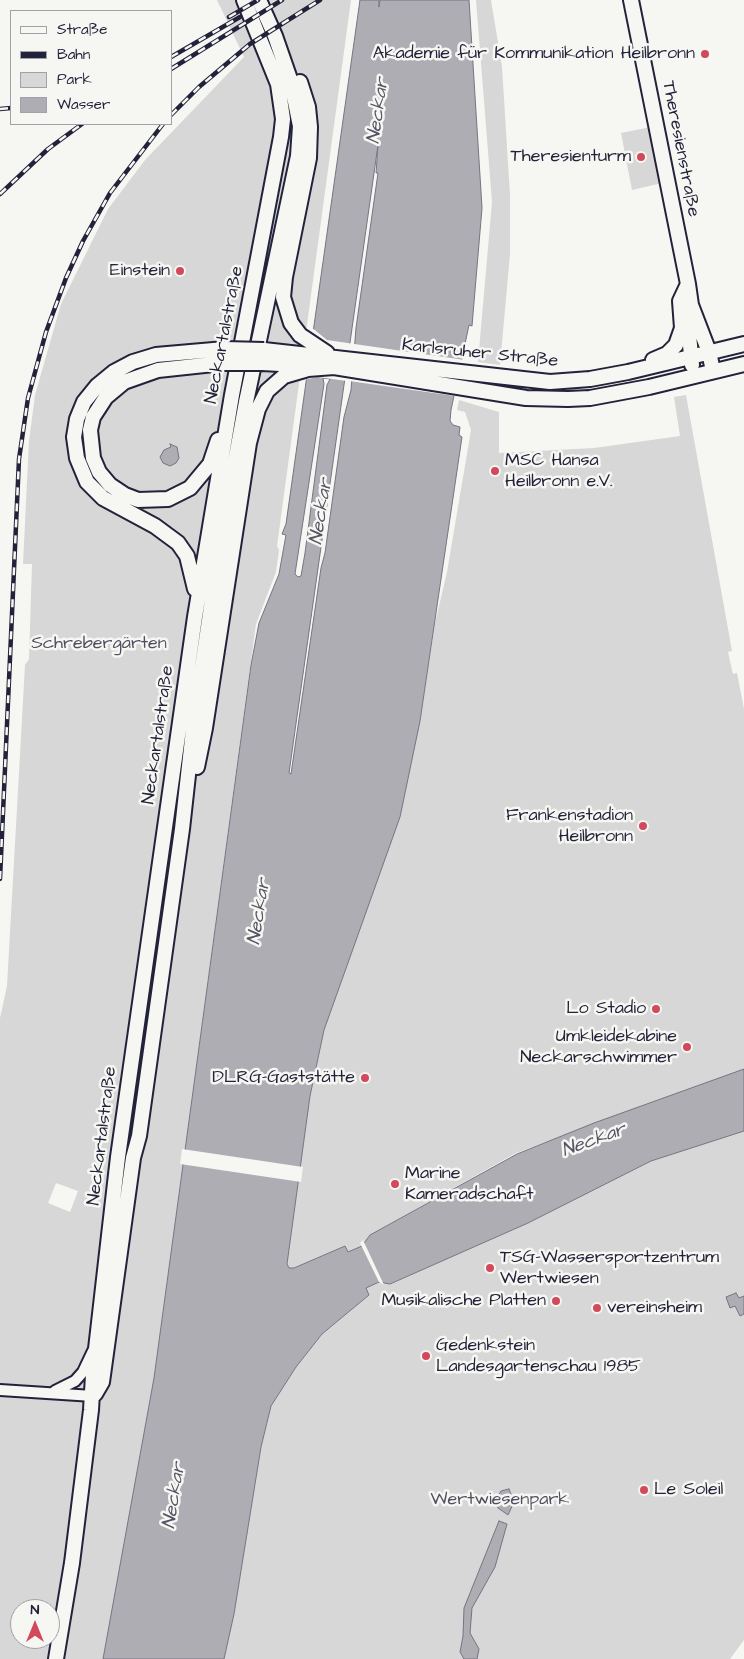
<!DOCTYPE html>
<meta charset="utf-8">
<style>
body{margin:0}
#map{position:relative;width:744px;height:1659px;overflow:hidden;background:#f6f6f2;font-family:"Architects Daughter",sans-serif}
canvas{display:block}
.legend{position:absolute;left:10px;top:10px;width:162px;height:115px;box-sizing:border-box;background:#f6f6f2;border:1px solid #a1a1a9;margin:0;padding:6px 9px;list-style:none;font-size:15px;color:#22223b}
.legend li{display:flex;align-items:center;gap:10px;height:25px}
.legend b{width:25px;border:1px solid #a1a1a9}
.north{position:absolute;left:10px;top:1599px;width:50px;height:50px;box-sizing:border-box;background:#f6f6f2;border:1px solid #a1a1a9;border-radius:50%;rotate:0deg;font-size:14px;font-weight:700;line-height:20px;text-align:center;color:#22223b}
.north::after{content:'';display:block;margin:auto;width:18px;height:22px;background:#d1495b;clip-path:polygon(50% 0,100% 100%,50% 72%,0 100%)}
</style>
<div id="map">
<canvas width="744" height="1659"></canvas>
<ul class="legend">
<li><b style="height:6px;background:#f6f6f2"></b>Straße</li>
<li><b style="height:6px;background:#22223b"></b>Bahn</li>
<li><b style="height:14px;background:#d7d7d7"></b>Park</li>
<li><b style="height:14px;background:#adadb3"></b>Wasser</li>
</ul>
<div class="north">N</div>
</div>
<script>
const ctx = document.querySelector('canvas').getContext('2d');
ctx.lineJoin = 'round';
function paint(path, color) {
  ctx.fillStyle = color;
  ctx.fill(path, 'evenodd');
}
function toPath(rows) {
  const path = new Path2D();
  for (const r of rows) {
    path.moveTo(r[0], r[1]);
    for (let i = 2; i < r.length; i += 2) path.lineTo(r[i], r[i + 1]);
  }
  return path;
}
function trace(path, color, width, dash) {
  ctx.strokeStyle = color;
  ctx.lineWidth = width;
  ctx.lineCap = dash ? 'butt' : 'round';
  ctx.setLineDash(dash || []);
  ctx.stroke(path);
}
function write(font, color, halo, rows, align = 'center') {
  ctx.font = font + ' "Architects Daughter",sans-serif';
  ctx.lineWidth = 5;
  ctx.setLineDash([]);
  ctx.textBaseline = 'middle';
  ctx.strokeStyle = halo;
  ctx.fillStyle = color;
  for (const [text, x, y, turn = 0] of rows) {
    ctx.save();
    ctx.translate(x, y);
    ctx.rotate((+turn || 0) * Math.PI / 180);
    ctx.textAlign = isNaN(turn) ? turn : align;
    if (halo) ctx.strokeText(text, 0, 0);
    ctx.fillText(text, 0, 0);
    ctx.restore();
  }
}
paint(toPath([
 [217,0,351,0,277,546,279,550,276,572,256,624,154,1378,103,1659,0,1659,0,1018,7,986,25,665,29,659,32,564,23,564,29,441,35,395,61,304,108,209,145,160,244,57],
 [56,1183,78,1191,70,1212,48,1203],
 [20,1609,50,1609,50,1639,20,1639],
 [476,0,491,0,502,67,510,195,510,254,500,365,478,362,492,202],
 [651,127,662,183,632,190,621,133],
 [674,366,675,369,631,380,567,391,539,392,496,387,496,384,540,389,566,387],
 [686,395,732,651,728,652,733,674,737,673,744,709,744,1069,516,1153,370,1235,362,1246,348,1252,344,1246,294,1268,289,1268,287,1263,310,1096,324,1030,357,935,420,721,435,623,447,572,471,430,465,412,457,410,459,400,499,412,499,453,594,448,680,436,674,397],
 [744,1131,744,1640,730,1659,224,1659,234,1614,261,1447,271,1406,296,1367,322,1334,369,1295,365,1288,379,1282,390,1284,528,1223,651,1161]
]), '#d7d7d7');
const water = toPath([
 [360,0,379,0,379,7,380,0,469,0,482,208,472,326,469,325,451,410,450,421,453,425,460,427,459,435,462,437,420,721,400,817,324,1030,310,1096,287,1264,289,1268,294,1268,345,1246,348,1252,362,1246,370,1235,517,1154,594,1123,744,1069,744,1131,651,1161,528,1223,390,1284,379,1282,366,1288,369,1295,322,1334,296,1367,271,1406,261,1447,234,1614,224,1659,103,1659,154,1378,251,665,259,623,279,574,284,546,286,535,282,534,286,524,360,0],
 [378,145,376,173,378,173,356,328,351,390,344,417,325,553,321,568,291,774,289,773,378,145],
 [323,378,330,379,327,385,305,553,301,576,298,577,295,574,324,384,323,378],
 [170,444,177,447,179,458,176,463,170,466,163,463,160,457,164,450,171,447,170,444],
 [736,1293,739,1298,744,1296,744,1314,740,1316,735,1306,730,1308,726,1297,736,1293],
 [509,1489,514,1502,508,1515,498,1508,496,1499,501,1491,509,1489],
 [499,1521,507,1524,495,1567,472,1608,470,1633,479,1649,477,1659,464,1659,460,1652,463,1636,464,1608,499,1521]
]);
paint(water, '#adadb3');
trace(water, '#757583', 1);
paint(toPath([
 [311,327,327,340,465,360,455,396,349,381,352,350,347,381,317,377,304,380],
 [182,1149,303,1167,301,1182,180,1164],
 [363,1240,384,1285,379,1282,360,1243]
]), '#f6f6f2');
const minor = toPath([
 [0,1390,93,1396],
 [55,1391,75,1381,83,1372,93,1351]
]);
const major = toPath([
 [631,0,688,284,691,305,688,325,692,365],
 [300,82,308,107,310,127,309,158,285,277,283,297,291,323,300,335,327,353],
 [691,305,709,352,713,371],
 [264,350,550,382,590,379,628,372,744,344],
 [653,360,667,354,676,345,682,328,680,301,688,284],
 [262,363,334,367,526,398,568,399,590,398,649,387,744,364],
 [218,440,210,464,190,488,168,499,138,500,125,495,110,485,99,472,93,458,90,430,93,417,106,397,124,382,158,370,223,363],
 [195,589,187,556,178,543,155,526,103,498,87,482,77,458,74,437,77,419,84,402,97,386,114,372,133,362,156,355,225,349],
 [197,767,205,728,249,443,258,409,267,391,284,376,308,369,334,367],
 [95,1394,102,1382,133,1158,139,1136,182,829,194,721,222,533,246,402,298,156,300,126,291,82,275,36,259,0],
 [56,1659,72,1563,91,1410,93,1375,118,1157,195,617,232,395,281,137,283,119,278,84,244,0]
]);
trace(minor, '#22223b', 14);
trace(major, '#22223b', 18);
trace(minor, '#f6f6f2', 10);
trace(major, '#f6f6f2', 14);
const rail = toPath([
 [229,17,258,0],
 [171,57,240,17],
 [171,69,282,0],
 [0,109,11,108],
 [171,115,199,87,250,44,320,0],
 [0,194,48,149,82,124],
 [0,879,19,459,28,398,46,332,66,278,83,241,110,193,163,124]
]);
trace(rail, '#22223b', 4.5);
trace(rail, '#f6f6f2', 2.5, [8]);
const majorBridge = toPath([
 [225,349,264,350],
 [223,363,262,363]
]);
trace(majorBridge, '#22223b', 18, []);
trace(majorBridge, '#f6f6f2', 14);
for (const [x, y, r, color] of [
 [705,54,5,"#d1495b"],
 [641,157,5,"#d1495b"],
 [180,271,5,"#d1495b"],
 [495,471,5,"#d1495b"],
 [643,826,5,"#d1495b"],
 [656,1009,5,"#d1495b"],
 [687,1047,5,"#d1495b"],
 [365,1078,5,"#d1495b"],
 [395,1184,5,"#d1495b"],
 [490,1268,5,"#d1495b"],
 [556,1301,5,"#d1495b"],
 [597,1308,5,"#d1495b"],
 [426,1356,5,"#d1495b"],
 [644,1490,5,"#d1495b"]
]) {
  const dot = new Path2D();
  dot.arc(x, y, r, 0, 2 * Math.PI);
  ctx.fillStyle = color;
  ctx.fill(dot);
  trace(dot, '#f6f6f2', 2);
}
write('18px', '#22223b', '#f6f6f2', [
 ["Akademie für Kommunikation Heilbronn",695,54],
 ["Theresienturm",631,157],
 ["Einstein",170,271],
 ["MSC Hansa",505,461,"left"],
 ["Heilbronn e.V.",505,482,"left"],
 ["Frankenstadion",633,816],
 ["Heilbronn",633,837],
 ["Lo Stadio",646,1009],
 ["Umkleidekabine",677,1037],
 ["Neckarschwimmer",677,1058],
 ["DLRG-Gaststätte",355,1078],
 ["Marine",405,1174,"left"],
 ["Kameradschaft",405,1195,"left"],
 ["TSG-Wassersportzentrum",500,1258,"left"],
 ["Wertwiesen",500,1279,"left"],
 ["Musikalische Platten",546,1301],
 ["vereinsheim",607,1308,"left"],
 ["Gedenkstein",436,1346,"left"],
 ["Landesgartenschau 1985",436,1367,"left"],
 ["Le Soleil",654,1490,"left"]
], 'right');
write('18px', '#22223b', '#f6f6f2', [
 ["Theresienstraße",680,149,79],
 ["Neckartalstraße",225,335,-79],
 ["Karlsruher Straße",480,354,6],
 ["Neckartalstraße",159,735,-82],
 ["Neckartalstraße",103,1136,-83]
]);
write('18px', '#4f4f62', '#f6f6f2', [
 ["Schrebergärten",99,644],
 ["Wertwiesenpark",500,1500]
]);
write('italic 19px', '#535365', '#f6f6f2', [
 ["Neckar",379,111,-82],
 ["Neckar",322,512,-81],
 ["Neckar",260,912,-81],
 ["Neckar",594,1141,-20],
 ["Neckar",175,1496,-81]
]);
</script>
